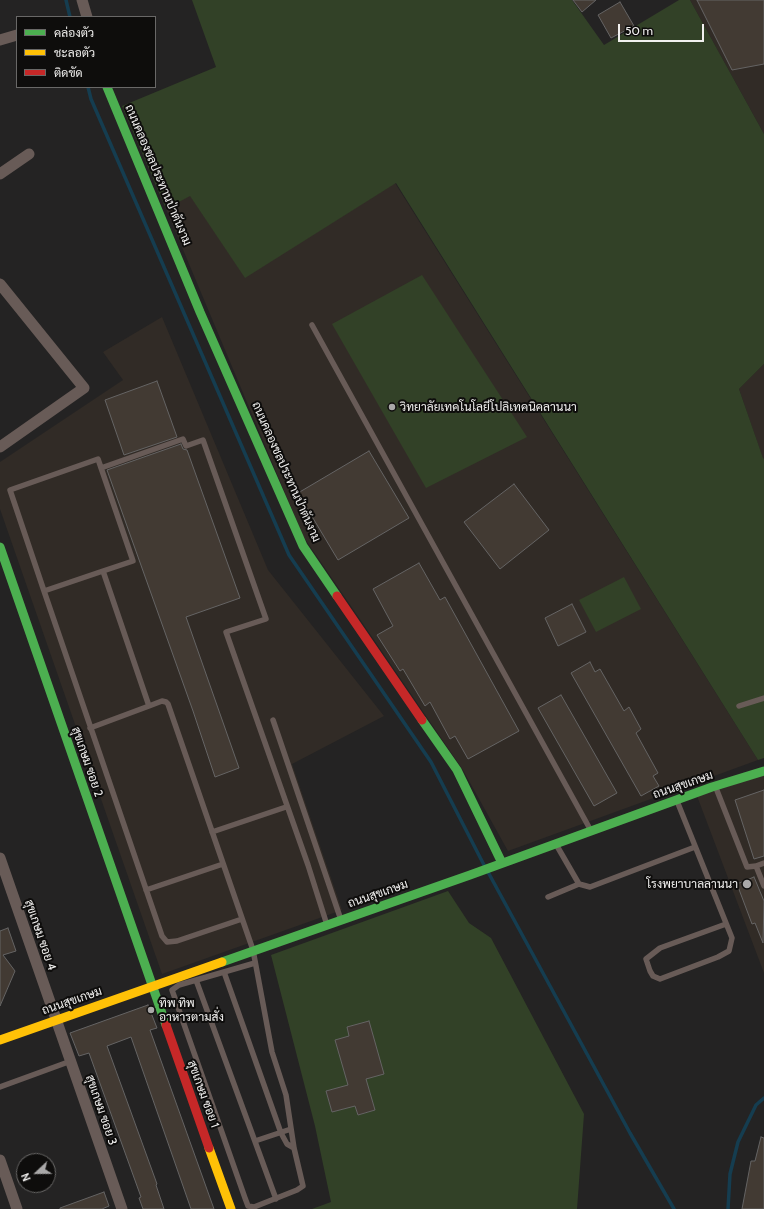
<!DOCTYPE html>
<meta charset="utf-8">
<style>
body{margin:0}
#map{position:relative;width:764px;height:1209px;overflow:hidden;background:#242323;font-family:Cabin,Sarabun,sans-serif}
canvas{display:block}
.legend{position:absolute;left:16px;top:16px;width:140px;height:72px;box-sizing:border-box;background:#0e0d0c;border:1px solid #696867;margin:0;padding:5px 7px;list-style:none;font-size:12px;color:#f1f0ef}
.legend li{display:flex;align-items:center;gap:8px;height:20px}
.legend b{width:20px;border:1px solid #696867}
.north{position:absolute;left:16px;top:1153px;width:40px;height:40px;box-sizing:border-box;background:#0e0d0c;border:1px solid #696867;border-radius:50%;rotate:248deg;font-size:11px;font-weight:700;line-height:16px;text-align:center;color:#f1f0ef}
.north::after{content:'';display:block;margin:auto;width:14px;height:18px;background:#a9a8a8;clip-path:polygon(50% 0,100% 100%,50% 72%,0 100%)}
.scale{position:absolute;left:618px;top:24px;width:86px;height:18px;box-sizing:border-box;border:2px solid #f1f0ef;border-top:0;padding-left:5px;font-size:12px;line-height:14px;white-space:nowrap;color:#f1f0ef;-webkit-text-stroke:3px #0e0d0c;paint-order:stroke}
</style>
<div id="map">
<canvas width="764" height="1209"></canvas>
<ul class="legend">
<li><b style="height:5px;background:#4caf50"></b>คล่องตัว</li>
<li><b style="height:5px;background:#ffc107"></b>ชะลอตัว</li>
<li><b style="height:5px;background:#c62828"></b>ติดขัด</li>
</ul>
<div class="north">N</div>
<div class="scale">50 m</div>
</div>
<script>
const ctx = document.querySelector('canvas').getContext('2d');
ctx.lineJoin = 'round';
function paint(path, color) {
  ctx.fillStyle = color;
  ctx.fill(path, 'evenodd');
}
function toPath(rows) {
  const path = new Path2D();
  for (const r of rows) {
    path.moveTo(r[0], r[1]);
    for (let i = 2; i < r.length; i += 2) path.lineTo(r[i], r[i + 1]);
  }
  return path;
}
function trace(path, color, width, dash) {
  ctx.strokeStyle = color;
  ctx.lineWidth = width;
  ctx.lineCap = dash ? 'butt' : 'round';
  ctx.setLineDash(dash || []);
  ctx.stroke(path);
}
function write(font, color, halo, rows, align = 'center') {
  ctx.font = font + ' Cabin,Sarabun,sans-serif';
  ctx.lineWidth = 4;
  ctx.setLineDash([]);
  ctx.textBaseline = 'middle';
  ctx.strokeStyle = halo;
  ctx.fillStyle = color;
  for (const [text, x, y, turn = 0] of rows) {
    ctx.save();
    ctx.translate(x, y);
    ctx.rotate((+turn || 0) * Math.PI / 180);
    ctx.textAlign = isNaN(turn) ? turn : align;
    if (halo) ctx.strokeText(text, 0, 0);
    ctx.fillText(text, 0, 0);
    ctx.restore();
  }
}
paint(toPath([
 [690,0,764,0,764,134],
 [395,183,758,760,508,851,463,770,303,536,166,209,190,195,245,277],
 [162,317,268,570,384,716,292,764,342,910,162,974,0,509,0,462,123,380,103,352],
 [764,364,764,459,763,459,739,389],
 [764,775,764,973,697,796]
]), '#312b26');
paint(toPath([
 [192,0,572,0,604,45,679,0,690,0,764,134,764,364,739,389,763,458,764,459,764,758,758,760,396,183,245,278,190,196,166,209,122,106,216,67],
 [422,275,527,437,426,488,332,324],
 [624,577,641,609,596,632,579,600],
 [448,891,469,923,491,938,584,1114,577,1209,312,1209,331,1202,315,1126,271,955],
 [341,1087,347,1108,332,1112,326,1091],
 [369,1090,375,1110,358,1115,352,1095]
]), '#324127');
trace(toPath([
 [66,0,70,17],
 [88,87,91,99,289,555,431,762,484,865],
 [488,872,630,1133,674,1209],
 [728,1209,730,1174,738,1142,756,1105,764,1098]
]), '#153d50', 3.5);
const building = toPath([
 [573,0,596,0,582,12,573,0],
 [697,0,764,0,764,64,732,70,697,0],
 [620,2,634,26,611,38,598,15,620,2],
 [157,381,177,437,124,455,105,400,157,381],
 [181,444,183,449,187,450,240,598,186,617,239,768,215,777,193,711,107,470,181,444],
 [369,451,409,518,338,560,298,493,369,451],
 [514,484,549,530,500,569,464,522,514,484],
 [419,563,440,600,445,597,519,731,468,759,455,736,450,739,430,702,425,706,403,669,400,671,377,635,393,626,373,589,419,563],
 [572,604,586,632,558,646,545,618,572,604],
 [590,662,595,672,600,669,624,711,629,707,641,729,636,733,658,773,653,776,659,786,641,796,571,673,590,662],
 [561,695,617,793,594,806,538,708,561,695],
 [764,790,764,856,754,859,735,800,764,790],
 [754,877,764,901,763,943,755,923,752,924,737,884,754,877],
 [8,928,16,951,3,955,15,971,0,1006,0,931,8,928],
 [148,1005,157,1028,150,1030,214,1209,191,1209,131,1037,107,1046,157,1184,156,1185,164,1209,143,1209,139,1198,141,1197,89,1053,79,1056,70,1033,148,1005],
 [369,1021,384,1074,366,1079,375,1110,358,1115,355,1106,332,1112,326,1091,348,1085,335,1040,349,1036,347,1027,369,1021],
 [761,1137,764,1138,764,1209,742,1209,751,1161,755,1161,761,1137],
 [104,1192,109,1206,102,1209,60,1209,60,1208,104,1192]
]);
paint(building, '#423a33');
trace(building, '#656464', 1);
trace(toPath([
 [312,325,590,829],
 [101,468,183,439,186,446,203,440,266,619,226,632,308,865,327,925],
 [103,571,133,561,98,459,10,490,44,591,103,571,149,706,162,701,166,702,168,704,253,950,272,1052,286,1095,294,1148,303,1186,297,1190,254,1207,248,1206,245,1198,172,990,179,985,255,963],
 [44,591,162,936,167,942,177,941,242,919],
 [739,706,764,698],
 [273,720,341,920],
 [90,728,149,706],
 [716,788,747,867,756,866,764,886],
 [677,801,732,938,729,951,718,957,660,979,653,976,650,971,646,959,660,948,726,924],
 [212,832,286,807],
 [557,846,579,884,590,887,695,847],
 [756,866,764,863],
 [146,890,223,864],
 [548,897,579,884],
 [224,972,281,1133,287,1144,294,1148],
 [196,980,276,1199],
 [0,1087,71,1061],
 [255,1141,291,1129]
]), '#685b57', 5.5);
trace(toPath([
 [82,0,87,17],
 [0,40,17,35],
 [0,174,29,154],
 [0,284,84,388,0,447],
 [0,858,122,1209],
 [0,1160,17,1209]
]), '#685b57', 11);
trace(toPath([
 [107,87,200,312,303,546,337,596],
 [0,547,166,1025],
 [422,720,457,770,502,863],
 [222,962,470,875,712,787,764,771]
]), '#4caf50', 9);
trace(toPath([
 [0,1040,222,962],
 [209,1148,231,1209]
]), '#ffc107', 9);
trace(toPath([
 [337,596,422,720],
 [166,1025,209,1148]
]), '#c62828', 9);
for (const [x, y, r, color] of [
 [392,407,4,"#a9a8a8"],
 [747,884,5,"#a9a8a8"],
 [151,1010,4,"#a9a8a8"]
]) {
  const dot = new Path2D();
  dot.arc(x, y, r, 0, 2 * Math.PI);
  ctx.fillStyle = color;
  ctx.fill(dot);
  trace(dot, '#0e0d0c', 1.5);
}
write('12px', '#f1f0ef', '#0e0d0c', [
 ["ถนนคลองชลประทานป่าตันงาม",158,175,67],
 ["ถนนคลองชลประทานป่าตันงาม",286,472,66],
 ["สุขเกษม ซอย 2",87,762,71],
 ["ถนนสุขเกษม",683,785,-19],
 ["ถนนสุขเกษม",378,894,-19],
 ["สุขเกษม ซอย 4",40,935,71],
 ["ถนนสุขเกษม",72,1001,-19],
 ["สุขเกษม ซอย 1",203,1094,70],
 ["สุขเกษม ซอย 3",101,1110,71]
]);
write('12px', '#f1f0ef', '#0e0d0c', [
 ["วิทยาลัยเทคโนโลยีโปลิเทคนิคลานนา",400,407],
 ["โรงพยาบาลลานนา",738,884,"right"],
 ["ทิพ ทิพ",159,1003],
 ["อาหารตามสั่ง",159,1017]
], 'left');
</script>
